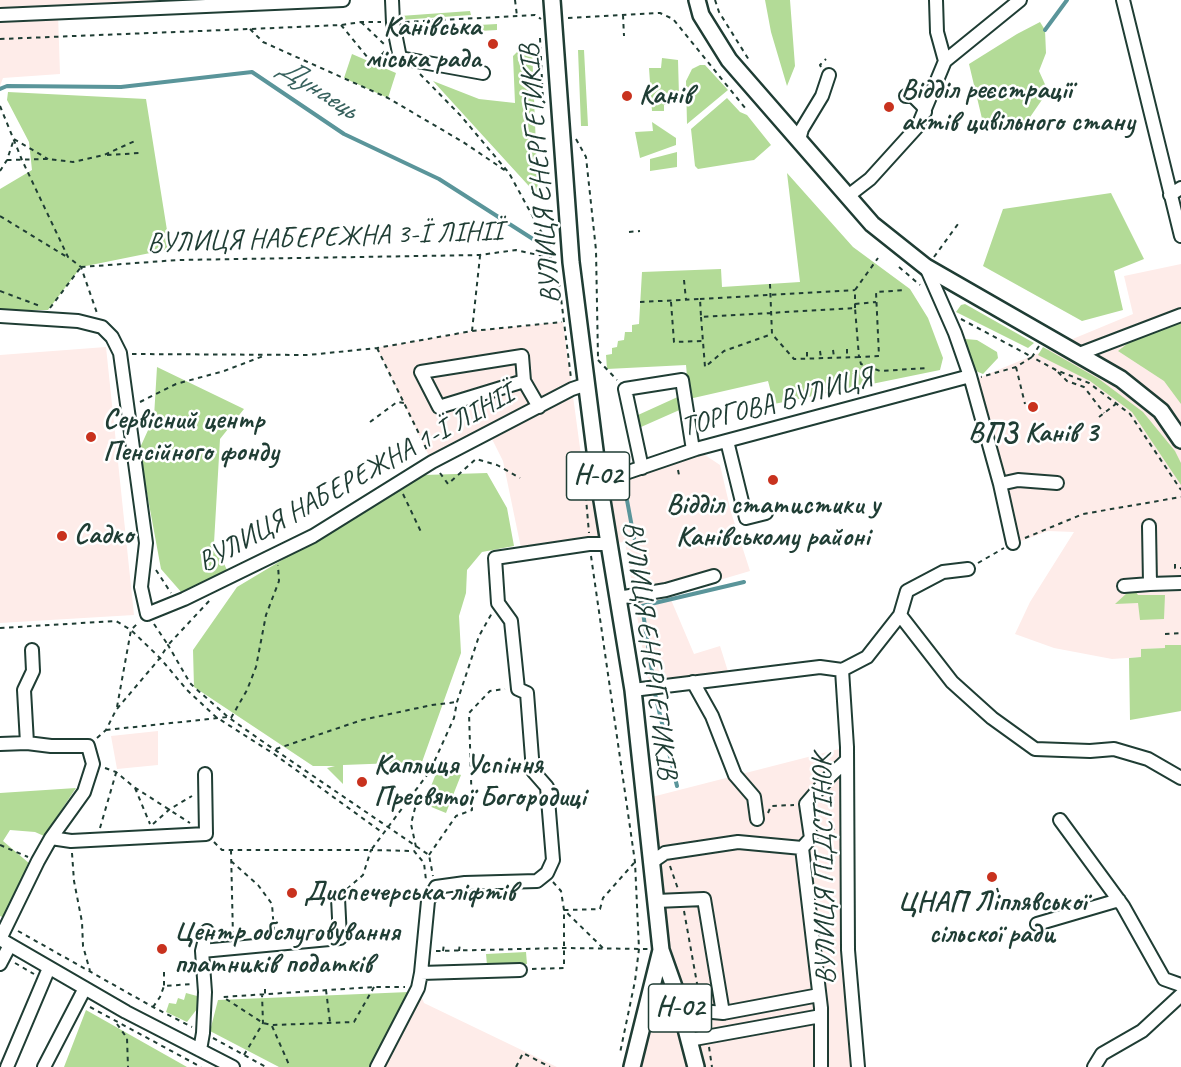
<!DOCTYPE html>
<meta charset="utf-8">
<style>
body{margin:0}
canvas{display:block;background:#fff}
</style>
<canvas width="1181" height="1067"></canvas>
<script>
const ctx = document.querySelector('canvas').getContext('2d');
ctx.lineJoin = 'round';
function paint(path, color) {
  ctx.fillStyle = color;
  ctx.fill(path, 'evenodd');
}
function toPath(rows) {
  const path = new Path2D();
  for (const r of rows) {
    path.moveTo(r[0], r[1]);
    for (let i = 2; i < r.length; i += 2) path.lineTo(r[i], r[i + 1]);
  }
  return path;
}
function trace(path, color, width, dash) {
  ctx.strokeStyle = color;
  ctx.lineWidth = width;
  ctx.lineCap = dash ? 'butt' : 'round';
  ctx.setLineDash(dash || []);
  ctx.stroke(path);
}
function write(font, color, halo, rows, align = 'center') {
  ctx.font = font + ' Caveat,sans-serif';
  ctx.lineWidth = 5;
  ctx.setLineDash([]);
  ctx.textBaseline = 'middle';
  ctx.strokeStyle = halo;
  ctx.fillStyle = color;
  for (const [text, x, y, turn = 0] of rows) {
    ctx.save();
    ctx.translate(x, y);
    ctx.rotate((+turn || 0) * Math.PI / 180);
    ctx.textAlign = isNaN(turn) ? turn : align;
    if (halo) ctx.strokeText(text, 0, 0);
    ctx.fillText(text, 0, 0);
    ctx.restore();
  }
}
paint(toPath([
 [0,0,343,0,58,13,60,74,3,78,0,86],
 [1181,264,1181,645,1166,645,1166,648,1141,649,1141,657,1112,659,1054,648,1015,634,1030,602,1074,532,1048,531,1013,544,964,384,1133,314,1124,276],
 [563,322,585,485,610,480,696,449,720,465,731,512,750,571,669,595,694,654,720,646,731,681,662,692,647,677,625,542,522,553,503,461,492,439,432,462,377,348,472,331],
 [106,347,134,615,0,623,0,355],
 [158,731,158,765,117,769,111,736],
 [847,747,858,1067,632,1067,661,950,644,799],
 [418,988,424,1003,557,1067,377,1067]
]), '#feece9');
paint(toPath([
 [765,0,790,0,795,66,787,86,771,32],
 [470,11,471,15,400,20,400,16],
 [1040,22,1045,30,1046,53,1039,71,1048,91,1026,123,984,127,969,64,1017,34],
 [497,24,497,30,407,35,406,29],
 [520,49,532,49,538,196,433,81,479,99,515,103,513,56],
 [578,50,584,50,588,126,581,126],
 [352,54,396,73,388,98,344,78],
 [662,58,678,60,679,96,673,97,673,101,668,102,668,105,664,105,664,111,652,111,649,68,661,68],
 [700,65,705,65,728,90,687,124,686,81,692,69],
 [8,92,146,99,170,249,81,267,48,310,0,310,0,189,32,170,29,142,7,100],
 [727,98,740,112,747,115,771,145,754,160,698,169,695,166,691,129],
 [652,122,676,138,676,145,640,158,635,132,653,131],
 [677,152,677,167,650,171,650,159],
 [787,173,853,247,910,289,928,318,943,358,940,370,774,404,768,381,689,399,686,365,607,369,606,355,612,354,612,348,617,347,618,341,624,340,625,332,632,332,632,325,639,324,642,272,721,269,722,287,800,282],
 [1111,193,1144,259,1114,271,1123,310,1082,321,983,266,1003,209],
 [965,304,1034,343,1028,348,956,312,961,305],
 [1181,322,1181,404,1164,381,1118,351,1137,336],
 [965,339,977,340,997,352,998,358,983,374,971,369,962,343],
 [1043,347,1099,379,1143,412,1175,451,1181,463,1181,485,1132,412,1090,381,1038,355],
 [157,367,244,409,220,439,214,543,227,570,182,593,161,569,139,450,154,417],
 [682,395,684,408,641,427,638,415],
 [487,473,507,508,514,546,482,552,467,570,466,593,459,616,461,653,422,762,343,765,343,784,327,768,335,766,313,766,194,687,193,650,237,587,424,475],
 [1136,592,1138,595,1165,595,1164,619,1140,620,1138,603,1115,604,1127,593],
 [1165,645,1181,645,1181,711,1130,720,1129,658,1141,657,1141,649,1165,648],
 [439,766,461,775,446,813,424,804],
 [76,788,44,836,35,832,10,830,3,841,30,864,4,918,0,916,0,793],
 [526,952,527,964,487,965,486,954],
 [409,992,370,1067,279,1067,210,1031,218,1000],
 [186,993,197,996,197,1009,187,1022,166,1012,169,1003,176,1004,178,998,184,1000],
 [86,1010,187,1067,64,1067]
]), '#b3db97');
trace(toPath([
 [1045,30,1067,0],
 [0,89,7,86,121,87,252,72,344,134,439,179,547,248],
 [624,484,634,538],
 [653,678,642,606,744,582],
 [655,694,677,786]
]), '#5a959a', 4);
const minor = toPath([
 [392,0,393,23,400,58,483,73],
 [936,0,937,32,945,61],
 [1123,0,1181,236],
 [0,15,343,0],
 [906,96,913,96,923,106,925,112],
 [799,140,802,129,822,96,829,75],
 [1170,195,1181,188],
 [848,196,870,179,918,126,945,61,1020,0],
 [926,267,955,333,970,376,1000,484,1013,543],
 [0,316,78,321,102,327,112,337,120,353,146,543,141,587,147,614,184,599,313,536,432,462,572,389,587,384],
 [1079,354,1181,315],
 [524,381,522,356,421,372,439,407,524,381,539,407],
 [727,441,746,518,766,513],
 [642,468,625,389,682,380,693,450],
 [599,482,696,449,970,376],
 [1000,484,1018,480,1057,483],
 [1149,526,1150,584,1181,583],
 [968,569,943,572,907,591,900,615,952,682,992,718,1035,749,1090,751,1114,749,1148,759,1181,778],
 [1124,586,1150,584],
 [618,598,666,590,714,576],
 [842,670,847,747,848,950,858,1067],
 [842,670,867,657,900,615],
 [693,682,712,716,735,775,754,797,757,819],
 [633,690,820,667,842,670],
 [0,744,27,743,24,690,33,671,32,650],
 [1060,820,1123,906,1164,979,1181,985],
 [51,838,71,841,206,834,205,774],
 [802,848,821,1008,821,1067],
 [652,862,665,853,738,842,802,848,811,838,806,804,831,775,846,761],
 [656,901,704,899,723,1013,819,995],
 [1037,924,1119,900],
 [0,939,38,861,51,838,84,792,93,764,88,746,51,746,27,743],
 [0,939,126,1012,233,1067],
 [202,951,340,938,338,898],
 [0,964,10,945],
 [421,973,520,970],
 [682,1012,702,1011,723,1013],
 [689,1040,821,1016],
 [200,1050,203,1033,205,992,202,951,207,931],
 [7,1067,49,968],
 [44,1067,85,988],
 [377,1067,418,988,421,973,428,901,436,887,465,883,537,881,547,873,553,860,547,787,533,771,527,693,518,689,511,621,498,603,495,558,589,544,609,544],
 [1094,1067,1102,1054,1142,1031,1181,995]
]);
const major = toPath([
 [552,0,571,262,599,482,633,690,661,950,678,998,696,1067],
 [697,0,701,15,729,60,872,224,926,267,1121,379,1161,411,1181,440],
 [632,1067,661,950]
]);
trace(minor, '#1f3d34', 16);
trace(major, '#1f3d34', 20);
trace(toPath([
 [515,0,517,16],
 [715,0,719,12,749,60],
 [623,15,624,36],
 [568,18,660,13,673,19,746,109],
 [361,22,385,45],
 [405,22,535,15,541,19],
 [341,25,373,64,386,50],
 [250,29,263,42,388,98,463,142,506,171],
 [540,38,543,101,545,103],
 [0,39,250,29,341,25,361,22,381,22],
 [821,67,820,65,826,59],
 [420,74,461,116,509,173,556,259],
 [0,106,22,160,68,257,81,267,97,313],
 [14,139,48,159],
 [576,139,586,157,596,250,598,358],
 [107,155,140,153],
 [7,160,48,159,73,162,104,155,137,140],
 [0,171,7,160,14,139],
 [0,216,67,257],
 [629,232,640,231],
 [934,257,958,224],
 [81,267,178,260,480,255,516,250,556,259],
 [899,267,920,285],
 [684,280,686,300],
 [559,282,571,378],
 [770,284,772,334,794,359,859,357,861,364,880,371,927,368],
 [0,291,40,306],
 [700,299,855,290],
 [640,302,700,299,701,317,855,308,859,357,879,356,876,292,906,290],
 [671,302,674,342,702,341],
 [855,304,876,302],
 [50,308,81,267],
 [855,308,855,290,878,258],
 [701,317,705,367,724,351,772,334],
 [961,319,1032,357,1016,367,981,377],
 [472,331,480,256],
 [1039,346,1032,357,1056,370,1089,383,1130,414,1181,490],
 [377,348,428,452],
 [847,349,847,357],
 [833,350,834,357],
 [820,351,821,358],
 [807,352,807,359],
 [132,354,308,355,377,348,472,331,562,322],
 [598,360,617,380],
 [1016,367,1025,404],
 [1058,372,1067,381,1084,387,1104,413],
 [140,402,176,384,224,371,266,355],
 [1099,417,1117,403],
 [370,422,397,402,404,403],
 [678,470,679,475],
 [440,473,448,484,476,459,497,465,520,478],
 [585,487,589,533],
 [403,494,422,534],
 [1025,538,1083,514,1181,497],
 [591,556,635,862,639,949,635,981,620,1053],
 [978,563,1004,548],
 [1175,564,1175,568,1181,568],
 [156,570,171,593],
 [154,624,168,645,210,600],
 [0,628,116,621,131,630,160,658,187,690,216,717,274,754,383,833],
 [1165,634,1181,633],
 [117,707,131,630,139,622],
 [231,718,247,690,256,667,266,615,279,581,278,565],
 [106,730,228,717],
 [97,738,106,730,116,710,160,658,168,645,190,683,194,687,228,717,259,739,429,855,433,876],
 [276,749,362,720,432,705,457,702],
 [105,768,116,772,134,787,190,823],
 [135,788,150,824],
 [768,813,771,806,794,805],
 [153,824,170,809,192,796],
 [100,828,116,773],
 [823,830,835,829],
 [214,842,222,850,371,850,430,771,454,718,457,702,479,636,492,613],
 [0,845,28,857],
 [416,847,411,824,418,796],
 [231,850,233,937],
 [72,853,74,881,82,922,83,946,90,971],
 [429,855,456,816,472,810,469,713,490,691,505,689],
 [231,861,258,885,272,904,274,931],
 [670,866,678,889],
 [553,882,561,891,564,910,604,949],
 [997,888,999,895],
 [347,889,363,875,371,850,414,851,424,863,426,880],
 [684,911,700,1000],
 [18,931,153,1007,192,1027],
 [436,951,564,948,649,949],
 [443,951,444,944],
 [459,951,460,943],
 [15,963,34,974],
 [532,969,564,968,564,910,600,909,603,898,634,863],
 [164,972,164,986],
 [374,987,354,1022,272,1025,263,1023,223,997,374,987,405,987],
 [265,989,265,995],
 [326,990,330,1022],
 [90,1007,201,1067],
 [153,1007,160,997,164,986,193,984],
 [117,1024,127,1038,128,1067],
 [272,1026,290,1067],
 [213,1038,266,1067],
 [709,1047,712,1067],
 [244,1055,263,1023,262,994],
 [516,1067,523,1053,550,1067]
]), '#1f3d34', 2, [4.5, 4.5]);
trace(minor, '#fff', 12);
trace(major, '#fff', 15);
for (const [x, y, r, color] of [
 [493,44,6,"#c8321e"],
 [627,96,6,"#c8321e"],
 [889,107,6,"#c8321e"],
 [1033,407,6,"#c8321e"],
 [91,437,6,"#c8321e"],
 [773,480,6,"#c8321e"],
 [62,536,6,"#c8321e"],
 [362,782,6,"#c8321e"],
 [992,877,6,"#c8321e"],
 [292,893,6,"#c8321e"],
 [162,949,6,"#c8321e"]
]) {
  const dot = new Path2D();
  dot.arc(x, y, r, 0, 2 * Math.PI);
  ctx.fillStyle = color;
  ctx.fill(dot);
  trace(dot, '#fff', 2);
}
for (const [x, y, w] of [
 [598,476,63],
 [680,1008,63]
]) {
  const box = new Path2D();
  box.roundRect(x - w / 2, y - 24, w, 48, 4.5);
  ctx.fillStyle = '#fff';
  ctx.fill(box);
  trace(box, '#1f3d34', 1.5);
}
write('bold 27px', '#1f3d34', null, [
 ["Н-02",598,476],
 ["Н-02",680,1008]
]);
write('bold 28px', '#1f3d34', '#fff', [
 ["Канівська",481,28,"right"],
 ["міська рада",481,60,"right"],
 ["Відділ реєстрації",901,91],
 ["актів цивільного стану",901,123],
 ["Канів",639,96],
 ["Сервісний центр",103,421],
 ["Пенсійного фонду",103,453],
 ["ВПЗ Канів 3",1033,434,"center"],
 ["Відділ статистики у",773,506,"center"],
 ["Канівському районі",773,538,"center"],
 ["Садко",74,536],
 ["Каплиця Успіння",374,766],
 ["Пресвятої Богородиці",374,798],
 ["Диспечерська ліфтів",304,893],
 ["ЦНАП Ліплявської",992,903,"center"],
 ["сільскої ради",992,935,"center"],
 ["Центр обслуговування",174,933],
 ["платників податків",174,965]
], 'left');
write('28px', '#1f3d34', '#fff', [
 ["ВУЛИЦЯ ЕНЕРГЕТИКІВ",541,174,-95],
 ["ВУЛИЦЯ НАБЕРЕЖНА 3-Ї ЛІНІЇ",325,238,-2],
 ["ТОРГОВА ВУЛИЦЯ",777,403,-15],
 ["ВУЛИЦЯ НАБЕРЕЖНА 1-Ї ЛІНІЇ",356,479,-29],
 ["ВУЛИЦЯ ЕНЕРГЕТИКІВ",649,650,82],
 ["ВУЛИЦЯ ПІДСТІНОК",825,869,-91]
]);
write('italic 30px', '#38625e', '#fff', [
 ["Дунаець",317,89,33]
]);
</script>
